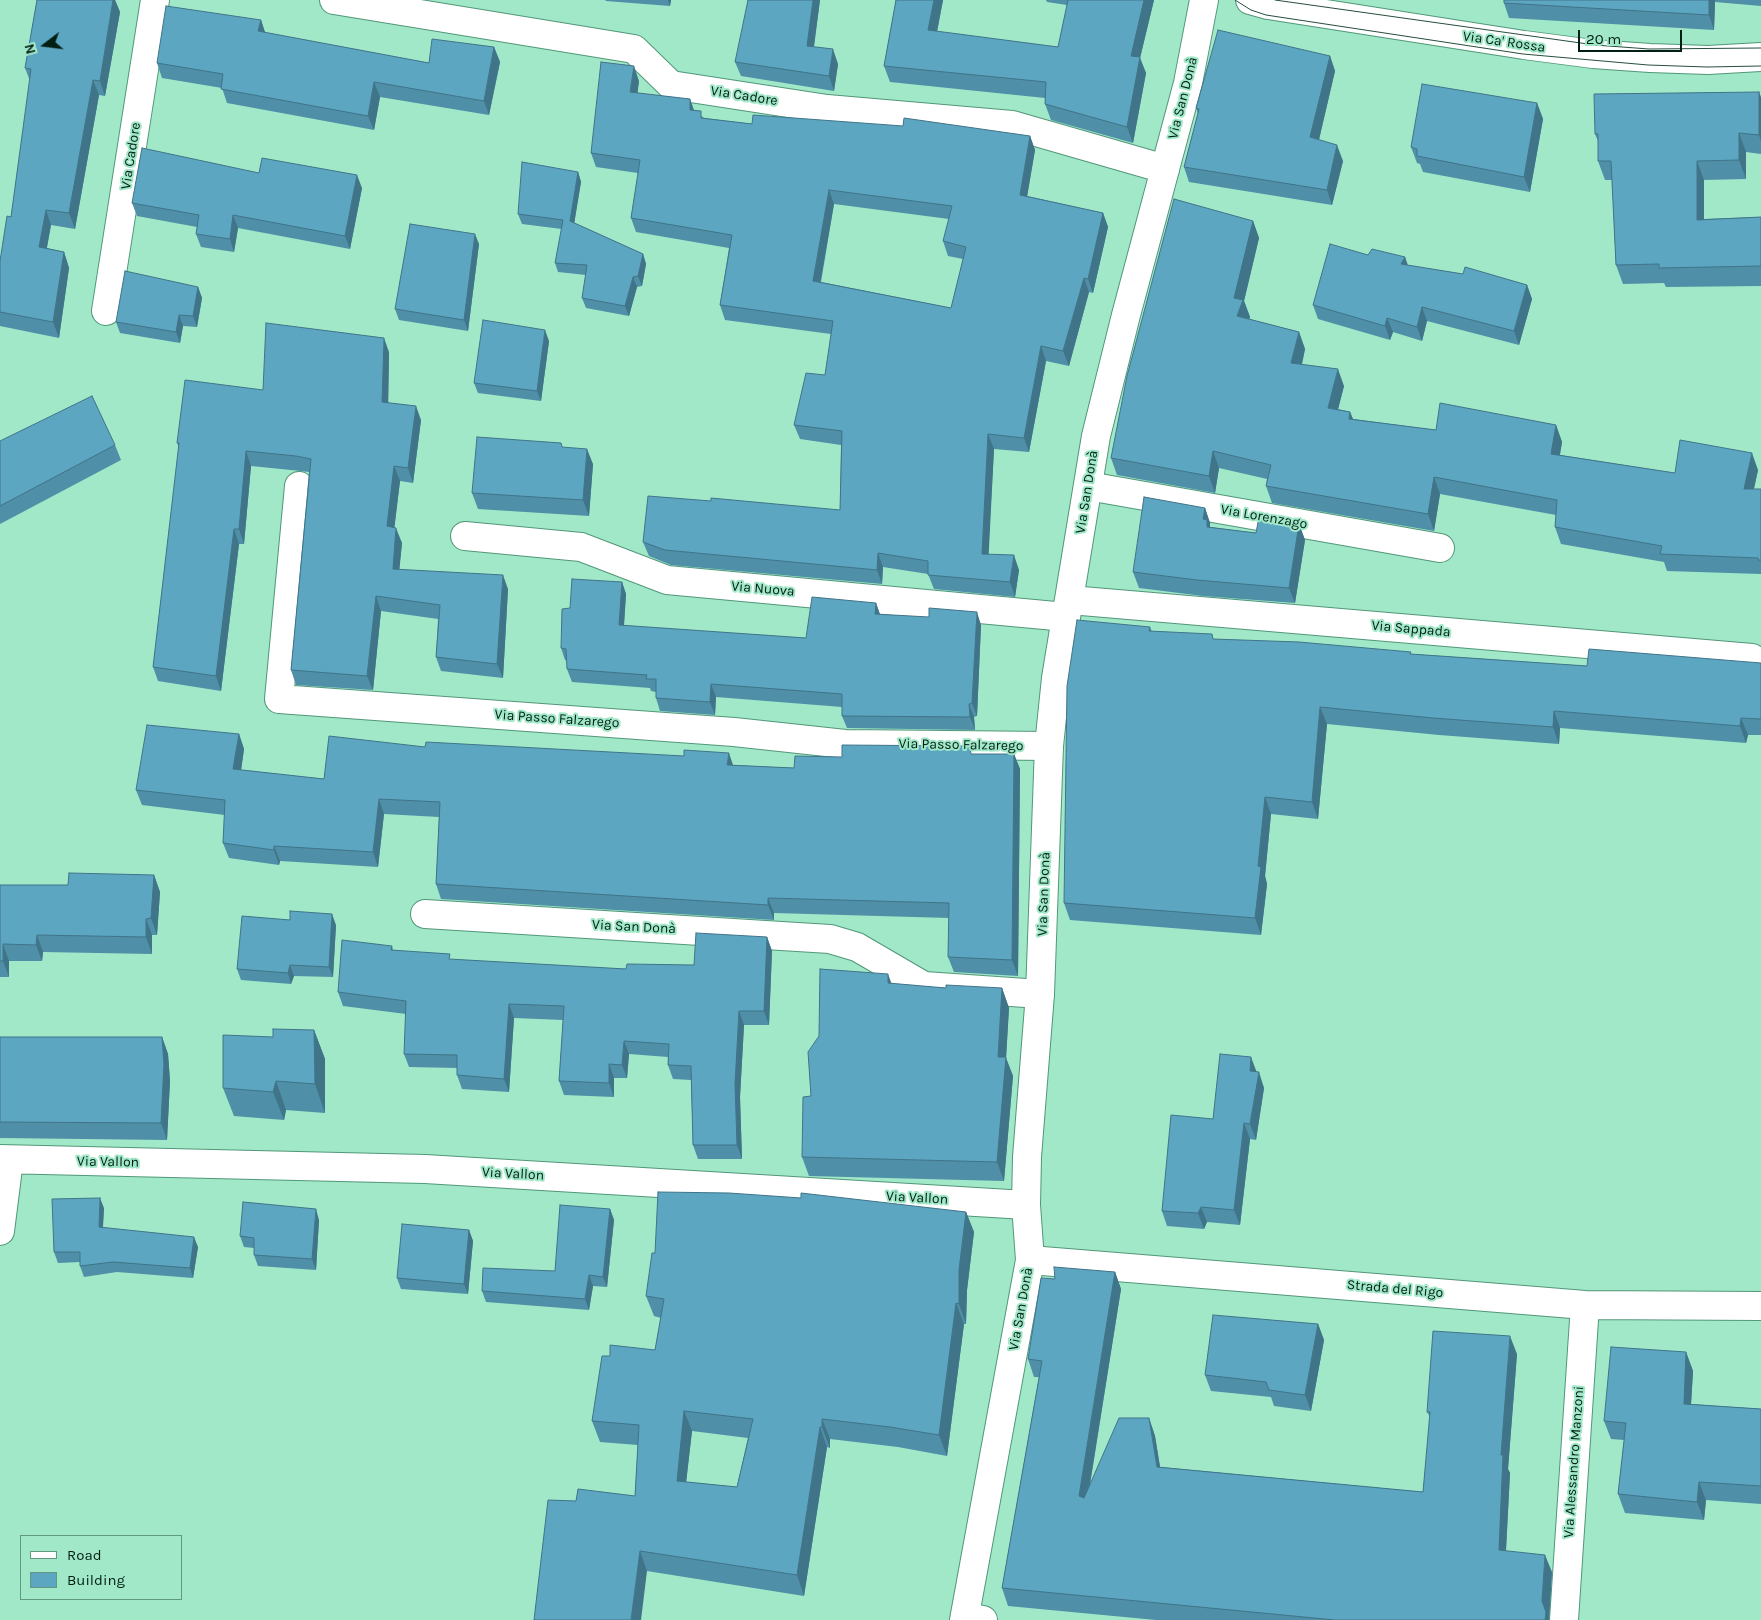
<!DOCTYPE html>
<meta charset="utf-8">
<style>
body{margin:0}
#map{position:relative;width:1761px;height:1620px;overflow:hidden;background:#a1e8c8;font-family:Karla,sans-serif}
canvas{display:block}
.legend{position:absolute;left:20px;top:1535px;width:162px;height:65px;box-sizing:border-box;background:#a1e8c8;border:1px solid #619880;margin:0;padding:6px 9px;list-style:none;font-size:15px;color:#021f14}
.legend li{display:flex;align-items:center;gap:10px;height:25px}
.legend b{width:25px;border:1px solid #619880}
.north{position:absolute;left:20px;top:20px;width:50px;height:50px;-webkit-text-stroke:4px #a1e8c8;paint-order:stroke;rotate:255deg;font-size:14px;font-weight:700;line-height:20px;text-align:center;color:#021f14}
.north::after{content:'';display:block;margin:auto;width:18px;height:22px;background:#021f14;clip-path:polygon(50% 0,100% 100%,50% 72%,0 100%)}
.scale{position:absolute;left:1578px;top:30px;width:104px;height:22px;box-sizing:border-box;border:2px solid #021f14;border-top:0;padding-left:6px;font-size:15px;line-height:18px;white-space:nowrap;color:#021f14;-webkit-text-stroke:4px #a1e8c8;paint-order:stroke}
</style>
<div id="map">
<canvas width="1761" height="1620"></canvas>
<ul class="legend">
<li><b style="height:6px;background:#fff"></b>Road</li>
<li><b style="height:14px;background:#5ca6c2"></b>Building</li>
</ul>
<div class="north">N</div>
<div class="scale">20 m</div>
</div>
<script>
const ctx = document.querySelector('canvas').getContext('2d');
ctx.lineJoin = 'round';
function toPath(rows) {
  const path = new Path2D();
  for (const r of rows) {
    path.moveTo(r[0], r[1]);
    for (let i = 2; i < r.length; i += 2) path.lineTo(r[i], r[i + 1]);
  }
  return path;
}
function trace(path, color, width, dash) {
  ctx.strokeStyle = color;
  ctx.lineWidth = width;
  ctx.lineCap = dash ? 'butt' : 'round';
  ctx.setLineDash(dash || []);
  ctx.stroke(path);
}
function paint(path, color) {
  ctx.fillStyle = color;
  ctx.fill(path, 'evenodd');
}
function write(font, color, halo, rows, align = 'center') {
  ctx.font = font + ' Karla,sans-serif';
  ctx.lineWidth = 4;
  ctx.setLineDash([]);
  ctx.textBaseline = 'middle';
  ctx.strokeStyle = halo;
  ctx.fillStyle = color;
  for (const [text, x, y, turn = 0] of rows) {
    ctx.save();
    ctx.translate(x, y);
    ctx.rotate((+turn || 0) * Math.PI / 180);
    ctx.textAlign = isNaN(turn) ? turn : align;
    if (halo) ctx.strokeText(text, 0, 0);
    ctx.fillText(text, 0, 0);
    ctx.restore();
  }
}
const minor = toPath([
 [334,0,634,49,671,85,827,109,1012,125,1165,169],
 [106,311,155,0],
 [299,486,279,699,734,732,845,744,1049,746],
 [1088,486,1440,548],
 [465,536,581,547,667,580,1066,617],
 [1070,600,1752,658],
 [425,914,830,939,857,947,924,986,1040,994],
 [0,1159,425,1169,1026,1205],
 [0,1231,9,1160],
 [1030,1260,1585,1305,1761,1306],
 [965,1617,983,1620],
 [1564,1620,1585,1305]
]);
const tertiary = toPath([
 [1250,0,1268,5,1524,45,1593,54,1650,58,1708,60,1761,57],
 [964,1620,1030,1260,1026,1205,1027,1157,1040,994,1049,746,1056,678,1096,436,1126,315,1188,83,1204,0]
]);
trace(minor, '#519779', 30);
trace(tertiary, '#519779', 30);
trace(minor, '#fff', 28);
trace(tertiary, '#fff', 28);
trace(toPath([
 [1235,0,1251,10,1266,15,1523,54,1648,65,1707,67,1761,66],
 [1275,0,1595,45,1649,49,1761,48]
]), '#274e3e', 1);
paint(toPath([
 [37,0,115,0,120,12,105,96,99,95,75,229,51,225,47,248,64,252,69,268,59,338,0,326,0,261,11,217,30,81,25,68],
 [605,0,671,0,670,6,606,1],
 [820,0,814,47,838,64,834,91,741,76,735,62],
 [896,0,943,0,937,32,1058,47,1067,5,1047,2,1046,0,1154,0,1140,58,1146,73,1133,143,1051,120,1045,104,1045,98,890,82,884,66],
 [1504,0,1761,0,1761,6,1715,2,1714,30,1509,18,1504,3],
 [261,20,265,33,429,63,494,47,500,62,489,115,380,97,374,130,227,103,222,88,162,78,157,63],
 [1330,56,1335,71,1319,140,1343,161,1332,205,1189,182,1184,167,1198,114,1196,108],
 [639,81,637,93,690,99,694,110,704,118,752,124,1030,136,1035,150,1027,196,1103,213,1108,227,1093,293,1089,292,1069,366,1046,361,1029,452,994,449,988,554,1019,570,1015,597,934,589,928,574,883,567,882,584,671,565,649,556,643,542,840,510,841,445,800,439,794,425,825,375,831,334,725,320,720,305,729,248,636,232,631,218,638,173,596,167,591,153],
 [834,204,949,219,943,241,948,256,963,259,951,308,821,282],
 [1761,97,1761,154,1746,152,1746,179,1704,180,1704,219,1761,217,1761,286,1666,287,1664,283,1623,284,1616,265,1612,180,1605,180,1598,161,1598,141,1595,134],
 [1537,103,1543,119,1530,192,1423,172,1420,164,1417,163,1411,147],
 [578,172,581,182,574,223,643,254,646,264,642,286,637,287,629,316,586,308,582,298,586,275,558,272,555,263,562,229,522,224,518,214],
 [259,173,362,188,350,249,238,228,234,252,201,247,196,234,197,227,137,216,132,203],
 [1253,221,1259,238,1244,301,1250,317,1249,319,1299,332,1305,349,1302,365,1344,386,1338,409,1350,412,1353,419,1436,430,1556,425,1562,442,1560,455,1675,473,1758,470,1754,489,1761,489,1761,574,1667,571,1664,562,1561,544,1555,527,1556,515,1440,494,1434,531,1272,503,1266,486,1267,479,1219,468,1215,493,1117,475,1111,458],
 [479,244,468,331,399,320,395,309],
 [1368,255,1405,257,1407,265,1527,285,1532,299,1519,345,1427,321,1422,341,1393,332,1390,340,1318,319,1313,305],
 [198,287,202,298,197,327,183,326,180,343,120,333,116,322],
 [549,341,541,401,478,393,474,383],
 [389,352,388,402,421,420,413,483,400,481,394,528,402,543,399,570,508,589,503,678,441,671,436,657,438,619,381,611,373,690,296,685,291,670,309,472,301,471,251,466,244,544,239,544,221,691,158,681,153,667,179,448,177,443,263,390],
 [0,441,115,445,121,460,0,524],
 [593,464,589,516,478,509,472,493],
 [1205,508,1210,523,1210,527,1256,533,1299,524,1305,540,1295,603,1203,596,1139,588,1133,572],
 [622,582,626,594,624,626,806,638,876,603,880,614,981,625,977,716,974,717,975,730,847,728,842,716,842,707,716,697,715,715,660,711,656,698,656,692,651,691,650,688,572,682,567,669,567,661,565,660,561,648,570,608],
 [1150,627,1152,632,1214,639,1412,654,1587,666,1761,663,1761,735,1748,735,1746,743,1560,728,1559,744,1439,735,1327,724,1318,819,1271,814,1265,876,1267,884,1261,935,1070,920,1064,903],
 [239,734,244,749,241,770,324,779,425,747,733,765,794,768,842,757,973,754,1014,754,1020,769,1018,976,954,972,948,957,949,918,774,913,774,920,441,899,436,884,439,817,384,814,378,867,280,861,279,865,229,858,223,843,225,815,142,805,136,790],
 [154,875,160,892,157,935,152,935,152,954,43,952,42,961,9,961,9,977,0,977,0,885,68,885],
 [336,925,333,977,294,976,291,984,241,980,237,969],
 [767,937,772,951,769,1025,744,1025,740,1097,742,1159,698,1159,693,1145,691,1080,673,1079,668,1065,668,1057,629,1054,627,1078,614,1078,614,1097,564,1095,559,1081,563,1020,514,1018,509,1092,462,1089,457,1075,457,1068,409,1067,404,1054,406,1014,343,1006,338,992,392,946,393,950,452,960,626,969,694,965],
 [891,984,946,988,1002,988,1009,1008,1006,1058,1013,1076,1004,1181,809,1176,802,1157,811,1096],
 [314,1030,325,1059,325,1113,286,1110,284,1120,234,1116,223,1088,273,1037],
 [0,1037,162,1037,168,1054,170,1081,167,1140,0,1138],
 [1256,1072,1264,1088,1256,1140,1250,1139,1240,1225,1207,1222,1204,1229,1167,1226,1162,1211,1213,1119],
 [104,1208,103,1228,198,1247,193,1278,117,1272,84,1277,80,1266,80,1262,58,1263,54,1252],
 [610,1209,614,1220,607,1287,593,1286,589,1310,486,1302,482,1291,555,1271],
 [966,1212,974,1232,967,1290,966,1324,964,1324,947,1456,898,1447,830,1439,830,1448,827,1447,804,1596,647,1571,576,1501,635,1496,638,1445,600,1442,592,1421,610,1356,655,1350,661,1318,654,1316,646,1296],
 [692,1431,748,1438,737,1487,686,1482],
 [319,1220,316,1270,258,1266,254,1255,254,1248,244,1247,240,1236],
 [469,1230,473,1241,468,1294,401,1289,397,1278],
 [1115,1272,1121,1289,1090,1485,1149,1418,1155,1436,1160,1467,1423,1492,1430,1417,1427,1412,1517,1354,1508,1469,1510,1473,1506,1551,1552,1572,1549,1620,1156,1620,1008,1606,1002,1588,1039,1377,1034,1377,1028,1359,1055,1279],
 [1318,1324,1324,1340,1311,1411,1274,1406,1271,1397,1211,1391,1205,1375],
 [1686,1352,1693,1371,1691,1404,1761,1409,1761,1504,1706,1500,1704,1520,1625,1513,1618,1494,1624,1440,1611,1439,1604,1421]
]), '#4f8fa7');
paint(toPath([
 [113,0,115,0,120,12,105,96,100,81],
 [668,0,671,0,670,6],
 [813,0,820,0,812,60,807,46],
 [934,0,943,0,934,47,928,30],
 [1144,0,1154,0,1140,58,1146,73,1133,143,1127,127,1131,56],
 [1709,0,1715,0,1715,2,1714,30,1709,15],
 [261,20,266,35,258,31],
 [494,47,500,62,489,115,484,101],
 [833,49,838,64,834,91,829,76],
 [1330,56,1335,71,1316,152,1310,137],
 [634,66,639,81,636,106,630,92],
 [93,80,99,95,75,229,69,213],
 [374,82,380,97,374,130,368,116],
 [1759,92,1761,97,1761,141,1759,135],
 [690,99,695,114,690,110],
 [1537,103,1543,119,1530,192,1524,177],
 [1739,133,1746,152,1746,179,1739,160],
 [1030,136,1035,150,1025,209,1020,195],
 [1337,145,1343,161,1332,205,1327,190],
 [1697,161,1704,180,1704,239,1697,220],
 [578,172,581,182,573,231,570,221],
 [357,175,362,188,350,249,345,236],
 [829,190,834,204,818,295,813,281],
 [46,210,51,225,44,262,39,247],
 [1103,213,1108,227,1093,293,1088,279],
 [233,215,238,228,234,252,230,239],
 [1253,221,1259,238,1244,301,1250,317,1244,333,1237,316,1234,298],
 [475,234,479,244,468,331,464,320],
 [64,252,69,268,59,338,53,322],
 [643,254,646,264,642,286,638,276],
 [1405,257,1410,271,1401,264],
 [633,277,637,287,629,316,625,306],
 [1084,278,1089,292,1069,366,1063,351],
 [1527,285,1532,299,1519,345,1514,331],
 [198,287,202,298,197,327,193,316],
 [1422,307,1427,321,1422,341,1417,327],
 [179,315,183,326,180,343,176,332],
 [1387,318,1393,332,1390,340,1385,326],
 [545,330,549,341,541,401,537,391],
 [1299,332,1305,349,1298,380,1291,363],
 [384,338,389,352,388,416,382,402],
 [1041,346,1046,361,1029,452,1024,438],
 [1338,369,1344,386,1334,425,1328,408],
 [416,406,421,420,413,483,408,468],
 [1350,412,1357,429,1349,419],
 [1556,425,1562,442,1557,471,1551,454],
 [988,434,994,449,988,568,982,554],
 [587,449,593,464,589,516,583,500],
 [246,451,251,466,244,544,239,529],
 [1213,451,1219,468,1215,493,1209,476],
 [1752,453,1758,470,1750,506,1744,489],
 [394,466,400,481,393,540,387,526],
 [1434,477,1440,494,1434,531,1428,514],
 [1205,508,1210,523,1210,527,1213,535,1203,519],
 [1299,524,1305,540,1295,603,1289,588],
 [396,528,402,543,398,584,393,569],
 [234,529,239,544,221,691,216,676],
 [878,553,883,567,882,584,877,570],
 [1014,555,1019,570,1015,597,1010,582],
 [503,575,508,589,503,678,497,664],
 [622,582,626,594,623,638,619,625],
 [376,596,381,611,373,690,367,676],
 [876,603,880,615,875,614],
 [977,612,981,625,977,716,972,703],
 [711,684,716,697,715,715,710,702],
 [969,704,974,717,975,730,970,717],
 [1320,707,1327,724,1318,819,1312,802],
 [1554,711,1560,728,1559,744,1553,727],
 [1741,718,1748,735,1746,743,1740,726],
 [239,734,244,749,239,785,233,769],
 [729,753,734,768,727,765],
 [1014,754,1020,769,1018,976,1012,960],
 [1265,797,1271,814,1265,876,1267,884,1261,935,1255,918,1258,866],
 [379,799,384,814,378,867,373,852],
 [274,846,280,861,279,865,274,850],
 [154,875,160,892,157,935,151,918],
 [768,898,774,913,774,920,768,905],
 [332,914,336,925,333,977,329,967],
 [146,919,152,935,152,954,146,937],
 [37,935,43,952,42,961,36,945],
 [767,937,772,951,769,1025,764,1011],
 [3,944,9,961,9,977,3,961],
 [290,965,294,976,291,984,288,973],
 [888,974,895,993,888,983],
 [1002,988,1009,1008,1006,1058,1013,1076,1004,1181,997,1162,998,1057],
 [509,1004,514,1018,509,1092,504,1079],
 [739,1011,744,1025,740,1097,742,1159,737,1145,735,1084],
 [314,1030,325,1059,325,1113,315,1084],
 [162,1037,168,1054,170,1081,167,1140,161,1123],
 [624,1041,629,1054,627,1078,622,1065],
 [1251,1057,1257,1073,1250,1071],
 [609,1064,614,1078,614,1097,609,1083],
 [1259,1072,1264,1088,1256,1140,1250,1124],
 [276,1081,286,1110,284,1120,273,1092],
 [1244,1123,1250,1139,1240,1225,1234,1210],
 [100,1198,104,1208,102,1238,99,1227],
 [1201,1207,1207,1222,1204,1229,1198,1213],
 [316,1209,319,1220,316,1270,312,1259],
 [610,1209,614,1220,607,1287,603,1277],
 [966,1212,974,1232,967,1290,966,1324,959,1304,959,1270],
 [469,1230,473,1241,468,1294,464,1284],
 [194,1237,198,1247,193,1278,190,1268],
 [1115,1272,1121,1289,1085,1514,1079,1496],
 [589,1275,593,1286,589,1310,585,1299],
 [956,1303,964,1324,947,1456,939,1435],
 [1318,1324,1324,1340,1311,1411,1305,1395],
 [1510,1336,1517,1354,1508,1469,1510,1473,1505,1568,1499,1550,1501,1455],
 [1686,1352,1693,1371,1690,1422,1684,1404],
 [684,1411,692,1431,684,1501,677,1481],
 [1149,1418,1155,1436,1163,1485,1157,1467],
 [822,1419,830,1439,830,1448,822,1427],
 [820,1427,827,1447,804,1596,797,1575],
 [1699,1482,1706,1500,1704,1520,1697,1502],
 [640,1551,647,1571,641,1620,631,1620],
 [1545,1555,1552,1572,1549,1620,1545,1620,1542,1601]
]), '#407488');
const building = toPath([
 [37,0,113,0,100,81,93,80,69,213,46,210,39,247,64,252,53,322,0,312,0,261,7,216,11,217,31,69,25,68,37,0],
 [748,0,813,0,807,46,833,49,829,76,735,62,748,0],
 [896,0,934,0,928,30,1058,47,1068,0,1144,0,1131,56,1140,57,1127,127,1045,104,1046,82,884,66,896,0],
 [1504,0,1709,0,1709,15,1504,3,1504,0],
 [166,6,261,20,258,31,429,63,432,39,494,47,484,101,374,82,368,116,221,89,223,74,157,63,166,6],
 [1218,30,1330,56,1310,137,1337,145,1327,190,1184,167,1199,109,1196,108,1218,30],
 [601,62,634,66,630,92,690,99,690,110,701,111,701,118,752,124,753,115,903,126,904,118,1030,136,1020,195,1103,213,1088,279,1084,278,1063,351,1041,346,1024,438,988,434,982,554,1014,555,1010,582,928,575,928,561,878,553,877,570,665,550,643,542,648,496,711,501,711,498,840,510,842,431,794,425,806,373,825,375,833,321,720,305,732,235,631,218,640,160,591,153,601,62],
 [829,190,952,206,943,241,966,247,951,308,813,281,829,190],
 [1422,84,1537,103,1524,177,1417,156,1417,149,1411,147,1422,84],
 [1759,92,1759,135,1739,133,1739,160,1697,161,1697,220,1761,217,1761,266,1659,268,1659,264,1616,265,1611,161,1598,161,1598,134,1595,134,1594,94,1759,92],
 [142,148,259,173,262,158,357,175,345,236,233,215,230,239,196,234,199,215,132,203,142,148],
 [522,162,578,172,570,221,643,254,638,276,633,277,625,306,582,298,587,265,555,263,563,220,518,214,522,162],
 [1174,199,1253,221,1234,298,1243,300,1237,316,1299,332,1291,363,1338,369,1328,408,1350,412,1349,419,1436,430,1440,403,1556,425,1551,454,1675,473,1680,440,1752,453,1744,489,1761,489,1761,560,1758,560,1758,558,1660,554,1662,546,1555,527,1557,500,1434,477,1428,514,1266,486,1271,465,1213,451,1209,476,1111,458,1127,376,1174,199],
 [410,224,475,234,464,320,395,309,410,224],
 [1330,244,1368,255,1372,249,1405,257,1401,264,1463,274,1465,267,1527,285,1514,331,1422,307,1417,327,1387,318,1385,326,1313,305,1330,244],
 [125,271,198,287,193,316,179,315,176,332,116,322,125,271],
 [483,320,545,330,537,391,474,383,483,320],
 [266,323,384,338,382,402,416,406,408,468,394,466,387,526,396,528,393,569,503,575,497,664,436,657,440,605,376,596,367,676,291,670,311,459,296,456,246,451,239,529,234,529,216,676,153,667,179,443,177,443,185,380,263,390,266,323],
 [92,396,115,445,0,506,0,441,92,396],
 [477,437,561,443,562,447,587,449,583,500,472,493,477,437],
 [1144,497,1205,508,1203,519,1207,520,1207,527,1256,533,1259,517,1299,524,1289,588,1197,580,1133,572,1144,497],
 [572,579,622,582,619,625,806,638,812,597,876,603,875,614,929,617,929,608,977,612,972,703,969,704,970,717,842,716,842,694,711,684,710,702,656,698,656,679,646,679,647,675,567,669,566,649,561,648,562,609,570,608,572,579],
 [1077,620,1150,627,1149,631,1212,634,1213,639,1299,642,1411,652,1410,654,1587,666,1589,649,1761,663,1761,719,1741,718,1740,726,1554,711,1553,727,1433,718,1320,707,1312,802,1265,797,1258,866,1261,867,1255,918,1064,903,1067,686,1077,620],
 [147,725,239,734,233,769,324,779,329,736,425,747,426,742,684,756,684,750,729,753,727,765,794,768,795,756,842,757,842,745,970,746,971,754,1014,754,1012,960,948,957,949,903,768,898,768,905,436,884,440,802,379,799,373,852,274,846,274,850,223,843,225,800,136,790,147,725],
 [69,873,154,875,151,918,146,919,146,937,37,935,36,945,3,944,3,961,0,961,0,885,68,885,69,873],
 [290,911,332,914,329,967,290,965,288,973,237,969,242,916,290,920,290,911],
 [696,933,767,937,764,1011,739,1011,735,1084,737,1145,693,1145,691,1066,668,1065,669,1044,624,1041,622,1065,609,1064,609,1083,559,1081,564,1006,509,1004,504,1079,457,1075,457,1055,404,1054,406,1001,338,992,342,940,392,946,391,950,450,954,449,959,626,969,627,964,694,965,696,933],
 [820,969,888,974,888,983,946,988,946,985,1002,988,998,1057,1006,1057,997,1162,802,1157,803,1097,811,1096,808,1052,819,1036,820,969],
 [273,1029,314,1030,315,1084,276,1081,273,1092,223,1088,223,1035,273,1037,273,1029],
 [0,1037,162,1037,164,1064,161,1123,0,1122,0,1037],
 [1220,1054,1251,1057,1250,1071,1259,1072,1250,1124,1244,1123,1234,1210,1201,1207,1198,1213,1162,1211,1171,1115,1213,1119,1220,1054],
 [658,1192,729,1193,801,1198,801,1193,966,1212,959,1270,959,1304,956,1303,939,1435,890,1427,822,1419,822,1427,820,1427,797,1575,640,1551,631,1620,534,1620,548,1500,576,1501,578,1489,635,1496,639,1425,592,1421,602,1356,610,1356,610,1345,655,1350,664,1299,646,1296,652,1253,655,1253,658,1192],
 [684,1411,753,1419,737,1487,677,1481,684,1411],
 [100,1198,99,1227,194,1237,190,1268,113,1262,80,1266,80,1252,54,1252,52,1199,100,1198],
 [243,1202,316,1209,312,1259,254,1255,254,1238,240,1236,243,1202],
 [560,1205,610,1209,603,1277,589,1275,585,1299,482,1291,483,1268,555,1271,560,1205],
 [402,1224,469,1230,464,1284,397,1278,402,1224],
 [1054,1267,1115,1272,1079,1496,1084,1498,1119,1418,1149,1418,1157,1467,1423,1492,1430,1412,1427,1412,1433,1331,1510,1336,1501,1455,1503,1455,1499,1550,1545,1555,1542,1601,1546,1612,1545,1620,1335,1620,1002,1588,1042,1361,1028,1359,1041,1278,1055,1279,1054,1267],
 [1213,1315,1318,1324,1305,1395,1269,1390,1266,1382,1205,1375,1213,1315],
 [1611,1347,1686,1352,1684,1404,1761,1409,1761,1486,1699,1482,1697,1502,1618,1494,1626,1423,1604,1421,1611,1347]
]);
paint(building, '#5ca6c2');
trace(building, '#407488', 1);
write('14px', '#021f14', '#a1e8c8', [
 ["Via Ca' Rossa",1504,42,8],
 ["Via Cadore",744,96,9],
 ["Via San Donà",1183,98,-76],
 ["Via Cadore",131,156,-81],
 ["Via San Donà",1087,492,-81],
 ["Via Lorenzago",1264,517,10],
 ["Via Nuova",763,589,5],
 ["Via Sappada",1411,629,5],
 ["Via Passo Falzarego",557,719,4],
 ["Via Passo Falzarego",961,745,1],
 ["Via San Donà",1044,894,-88],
 ["Via San Donà",634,927,3],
 ["Via Vallon",108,1162,1],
 ["Via Vallon",513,1174,3],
 ["Via Vallon",917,1198,3],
 ["Strada del Rigo",1395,1289,5],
 ["Via San Donà",1021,1309,-80],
 ["Via Alessandro Manzoni",1574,1462,-86]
]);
</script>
